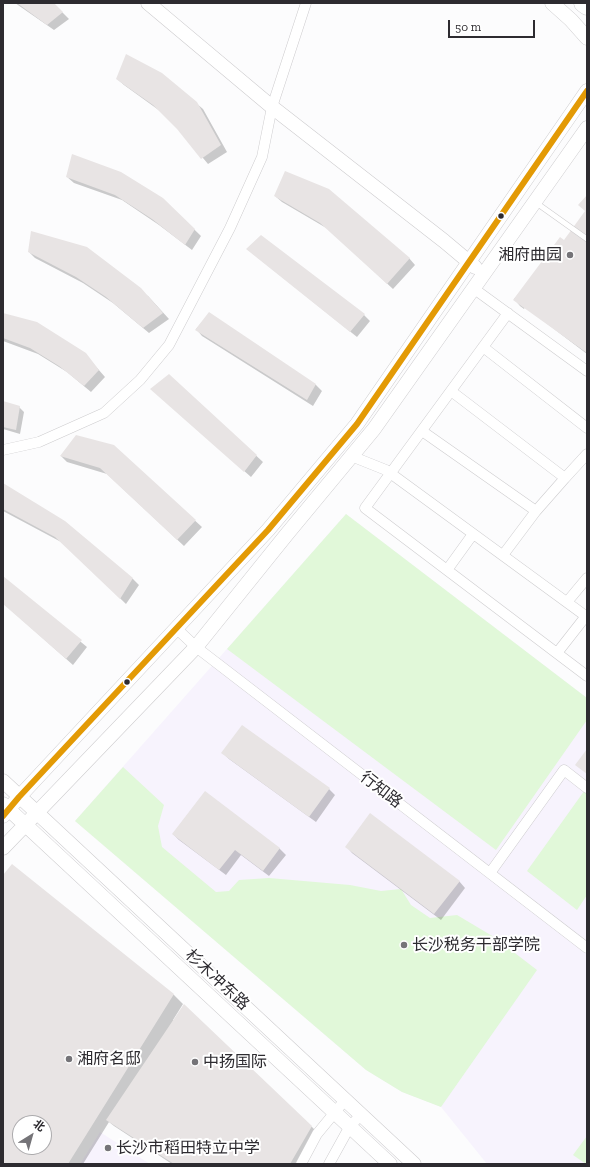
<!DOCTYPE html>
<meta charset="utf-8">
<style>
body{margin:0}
#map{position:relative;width:590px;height:1167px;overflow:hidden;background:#fcfcfd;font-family:"Zilla Slab","Noto Sans SC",serif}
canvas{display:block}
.frame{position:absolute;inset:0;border:4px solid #2d2b30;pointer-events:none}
.north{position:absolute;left:12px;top:1115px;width:40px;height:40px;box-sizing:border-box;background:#fff;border:1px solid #abaaac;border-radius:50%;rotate:37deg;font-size:11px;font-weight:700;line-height:16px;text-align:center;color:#2d2b30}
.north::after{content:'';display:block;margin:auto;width:14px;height:18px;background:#757478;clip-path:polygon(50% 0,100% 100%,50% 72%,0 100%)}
.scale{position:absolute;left:448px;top:20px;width:87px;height:18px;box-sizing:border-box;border:2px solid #2d2b30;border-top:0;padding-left:5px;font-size:12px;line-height:14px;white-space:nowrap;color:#2d2b30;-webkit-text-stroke:3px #fff;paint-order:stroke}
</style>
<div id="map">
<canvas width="590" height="1167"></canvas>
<div class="frame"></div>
<div class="north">北</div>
<div class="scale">50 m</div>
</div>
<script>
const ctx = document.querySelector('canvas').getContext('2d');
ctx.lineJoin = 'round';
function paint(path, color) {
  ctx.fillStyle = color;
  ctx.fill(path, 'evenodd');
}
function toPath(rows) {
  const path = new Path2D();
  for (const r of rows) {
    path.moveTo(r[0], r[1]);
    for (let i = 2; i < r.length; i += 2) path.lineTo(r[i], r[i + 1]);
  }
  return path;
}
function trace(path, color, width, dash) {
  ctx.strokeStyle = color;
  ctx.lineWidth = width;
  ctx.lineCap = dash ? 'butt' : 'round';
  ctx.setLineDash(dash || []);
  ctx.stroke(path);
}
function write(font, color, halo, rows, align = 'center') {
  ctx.font = font + ' "Zilla Slab","Noto Sans SC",serif';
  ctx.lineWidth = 4;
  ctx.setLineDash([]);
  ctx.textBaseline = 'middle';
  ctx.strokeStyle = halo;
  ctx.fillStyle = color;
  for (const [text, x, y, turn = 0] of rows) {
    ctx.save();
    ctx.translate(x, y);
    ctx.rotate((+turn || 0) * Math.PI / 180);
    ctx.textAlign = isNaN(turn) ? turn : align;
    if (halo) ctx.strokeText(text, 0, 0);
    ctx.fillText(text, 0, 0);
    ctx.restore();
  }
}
paint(toPath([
 [346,514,587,698,587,1164,487,1164,441,1107,402,1092,366,1070,75,821],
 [100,1132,150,1164,80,1164]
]), '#f7f3fd');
paint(toPath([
 [346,514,587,698,587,720,496,850,227,649],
 [123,767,164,805,158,826,162,847,216,892,229,891,239,880,269,878,350,885,381,891,401,889,411,905,430,918,457,915,494,937,537,970,441,1107,402,1092,366,1070,75,821],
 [587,787,587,895,577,910,527,871],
 [587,1136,587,1164,586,1164,573,1155]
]), '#e1f8d9');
paint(toPath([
 [15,3,53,3,69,19,54,30],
 [117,79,196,103,203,109,227,152,208,164,178,128,160,111,124,85],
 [67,177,163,199,201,236,192,250,159,225,122,200,74,183],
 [275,196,409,258,415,265,393,289,328,229,282,202],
 [587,196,587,354,525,307,524,309,520,306,514,299,564,241,586,212],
 [247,249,364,315,370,321,357,337],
 [29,252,148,296,169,319,149,333,113,303,83,283,35,258],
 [3,314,85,354,105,377,91,392,67,372,38,354,3,341],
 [209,314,316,385,322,391,313,406,202,336,196,329],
 [169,375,263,462,251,477,158,395],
 [3,402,19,407,24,412,20,434,3,429],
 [113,446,202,527,184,546,107,474,67,462,61,456],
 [3,484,65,522,133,579,139,585,126,604,63,543,3,511],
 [3,578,87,647,73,665,3,603],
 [223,753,329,789,335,795,316,822,229,759],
 [173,834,279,848,286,855,269,876,241,855,226,875,179,840],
 [346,846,459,881,465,888,441,920,352,853],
 [13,866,174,995,183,1004,173,1020,312,1127,318,1133,300,1164,172,1164,114,1126,109,1122,83,1164,3,1164,3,877],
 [20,1123,44,1123,44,1147,20,1147]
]), '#0003');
paint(toPath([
 [17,3,54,3,63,12,47,25],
 [126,54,162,73,197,102,221,145,201,159,177,129,153,105,116,79],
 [72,154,121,172,163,198,195,229,185,245,152,219,115,195,66,177],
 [285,171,329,189,410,258,387,284,320,223,274,196],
 [587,195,587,353,513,300,560,237,564,240,585,211,578,205],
 [31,231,87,247,141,288,163,313,143,328,106,297,76,277,28,252],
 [261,235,365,314,350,332,246,249],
 [209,312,316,384,307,400,195,330],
 [3,313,37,322,86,353,99,370,84,386,59,366,30,348,3,338],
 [169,374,257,455,244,472,150,389],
 [3,401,20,406,16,430,3,427],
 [76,435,114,445,196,520,177,540,100,468,60,456],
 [3,483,65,521,133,578,120,599,55,537,3,509],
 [3,576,82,640,66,659,3,604],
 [242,725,330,788,309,817,221,753],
 [587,749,587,774,575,765],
 [205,791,280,848,263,871,235,850,219,870,172,834],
 [370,813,460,881,434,914,345,847],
 [12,864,174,994,68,1164,3,1164,3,875],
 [20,1123,44,1123,44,1147,20,1147],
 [184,1004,312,1126,290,1164,174,1164,106,1120]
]), '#e8e4e4');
const lane = toPath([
 [535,202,587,239]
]);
const street = toPath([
 [473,288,587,371],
 [508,313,365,508,587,676],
 [483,347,587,428],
 [451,391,565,478,587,454],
 [422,431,536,511],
 [3,450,39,442,104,413,140,380,169,345,230,228,262,157,272,107,306,3],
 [351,456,386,470,587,617],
 [503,555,536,511,565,478],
 [447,570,473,534],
 [567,602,587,578],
 [177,629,196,647,587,948],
 [557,653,586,616],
 [490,873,564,770,587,788],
 [301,1164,317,1134,345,1100],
 [329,1164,350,1126,361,1115]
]);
const secondary = toPath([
 [148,3,272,107,444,241,475,267],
 [552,3,571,20,587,38],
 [3,781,414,1164],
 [3,804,390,1164],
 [3,816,19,797,268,530,357,424,587,91],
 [3,848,196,647,287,534,374,429,587,128]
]);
const highway = toPath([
 [583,3,587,6]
]);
trace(lane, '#cdccce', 6);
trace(street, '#cdccce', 11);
trace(secondary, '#cdccce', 15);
trace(highway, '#cdccce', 19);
trace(lane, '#fff', 5);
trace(street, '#fff', 10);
trace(secondary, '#fff', 14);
trace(highway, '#fff', 18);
trace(toPath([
 [3,816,19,797,268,530,357,424,587,91]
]), '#e39a05', 6);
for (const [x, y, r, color] of [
 [501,216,3.5,"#2d2b30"],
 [570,255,4,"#757478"],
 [127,682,3.5,"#2d2b30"],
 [404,945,4,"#757478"],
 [69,1059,4,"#757478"],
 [195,1062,4,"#757478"],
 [108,1148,4,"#757478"]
]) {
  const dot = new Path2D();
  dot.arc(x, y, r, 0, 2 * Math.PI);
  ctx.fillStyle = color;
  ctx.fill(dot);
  trace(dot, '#fff', 1.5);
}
write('16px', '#2d2b30', '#fff', [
 ["湘府曲园",562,255,"right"],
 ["长沙税务干部学院",412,945],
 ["湘府名邸",77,1059],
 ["中扬国际",203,1062],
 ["长沙市稻田特立中学",116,1148]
], 'left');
write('16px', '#2d2b30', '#fff', [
 ["行知路",381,790,38],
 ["杉木冲东路",217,980,43]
]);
</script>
